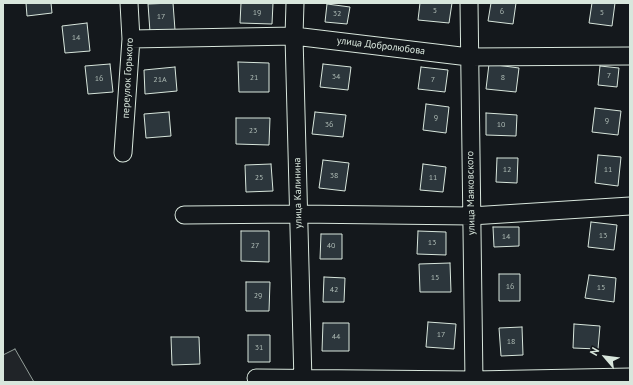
<!DOCTYPE html>
<meta charset="utf-8">
<style>
body{margin:0}
#map{position:relative;width:633px;height:385px;overflow:hidden;background:#14181c;font-family:"PT Sans",sans-serif}
canvas{display:block}
.frame{position:absolute;inset:0;border:4px solid #d8e6dc;pointer-events:none}
.north{position:absolute;left:585px;top:337px;width:40px;height:40px;-webkit-text-stroke:3px #14181c;paint-order:stroke;rotate:298deg;font-size:11px;font-weight:700;line-height:16px;text-align:center;color:#d8e6dc}
.north::after{content:'';display:block;margin:auto;width:14px;height:18px;background:#d8e6dc;clip-path:polygon(50% 0,100% 100%,50% 72%,0 100%)}
</style>
<div id="map">
<canvas width="633" height="385"></canvas>
<div class="frame"></div>
<div class="north">N</div>
</div>
<script>
const ctx = document.querySelector('canvas').getContext('2d');
ctx.lineJoin = 'round';
function paint(path, color) {
  ctx.fillStyle = color;
  ctx.fill(path, 'evenodd');
}
function toPath(rows) {
  const path = new Path2D();
  for (const r of rows) {
    path.moveTo(r[0], r[1]);
    for (let i = 2; i < r.length; i += 2) path.lineTo(r[i], r[i + 1]);
  }
  return path;
}
function trace(path, color, width, dash) {
  ctx.strokeStyle = color;
  ctx.lineWidth = width;
  ctx.lineCap = dash ? 'butt' : 'round';
  ctx.setLineDash(dash || []);
  ctx.stroke(path);
}
function write(font, color, halo, rows, align = 'center') {
  ctx.font = font + ' "PT Sans",sans-serif';
  ctx.lineWidth = 3;
  ctx.setLineDash([]);
  ctx.textBaseline = 'middle';
  ctx.strokeStyle = halo;
  ctx.fillStyle = color;
  for (const [text, x, y, turn = 0] of rows) {
    ctx.save();
    ctx.translate(x, y);
    ctx.rotate((+turn || 0) * Math.PI / 180);
    ctx.textAlign = isNaN(turn) ? turn : align;
    if (halo) ctx.strokeText(text, 0, 0);
    ctx.fillText(text, 0, 0);
    ctx.restore();
  }
}
const green = toPath([
 [15,349,34,382,3,382,3,355,15,349]
]);
paint(green, '#202428');
trace(green, '#939e99', 1);
const building = toPath([
 [26,3,51,3,52,13,27,16,26,3],
 [173,3,175,30,150,32,148,4,173,3],
 [241,3,273,3,272,24,240,23,241,3],
 [420,3,452,3,449,23,418,20,420,3],
 [491,3,516,3,513,24,488,21,491,3],
 [592,3,615,3,612,26,589,23,592,3],
 [327,4,350,7,347,24,325,22,327,4],
 [87,23,90,51,65,53,62,26,87,23],
 [238,62,269,63,269,92,239,92,238,62],
 [110,64,113,92,88,94,85,66,110,64],
 [323,64,351,67,348,90,320,87,323,64],
 [489,64,519,68,516,92,486,89,489,64],
 [600,66,619,68,617,87,598,85,600,66],
 [175,67,177,91,145,94,144,70,175,67],
 [421,67,448,70,445,92,418,89,421,67],
 [426,104,449,107,446,133,423,130,426,104],
 [595,108,621,111,618,135,592,132,595,108],
 [169,112,171,136,146,138,144,114,169,112],
 [315,112,346,115,343,137,312,134,315,112],
 [486,113,517,115,516,136,486,135,486,113],
 [236,118,270,118,269,145,236,144,236,118],
 [598,155,621,157,618,186,595,183,598,155],
 [497,158,518,158,517,183,496,182,497,158],
 [323,160,349,163,345,191,319,188,323,160],
 [271,164,273,191,246,192,245,165,271,164],
 [423,164,446,167,443,192,420,190,423,164],
 [591,222,617,225,614,250,588,247,591,222],
 [493,227,519,227,519,246,494,247,493,227],
 [241,231,269,231,269,262,241,261,241,231],
 [418,231,446,232,446,255,417,254,418,231],
 [321,234,342,234,342,259,320,259,321,234],
 [450,263,451,292,420,292,419,264,450,263],
 [499,274,520,274,520,301,499,301,499,274],
 [589,275,616,278,614,302,585,298,589,275],
 [324,277,345,278,344,302,323,302,324,277],
 [246,282,270,282,269,311,246,311,246,282],
 [428,322,456,324,454,349,426,347,428,322],
 [323,323,349,323,349,351,322,351,323,323],
 [574,324,600,326,598,349,573,348,574,324],
 [522,327,523,355,501,356,499,328,522,327],
 [248,335,270,335,270,362,248,362,248,335],
 [171,337,199,337,200,364,172,365,171,337]
]);
paint(building, '#2c363c');
trace(building, '#d8e6dc', 1);
const minor = toPath([
 [295,3,294,36,303,382],
 [469,3,474,382],
 [131,39,294,36,469,57,630,56],
 [123,153,131,39,129,3],
 [184,215,298,214,471,216,630,206],
 [256,378,474,380,630,377]
]);
trace(minor, '#d8e6dc', 19);
trace(minor, '#14181c', 17);
write('8px', '#adbab4', null, [
 ["5",435,11],
 ["6",502,12],
 ["19",257,13],
 ["5",602,13],
 ["32",337,14],
 ["17",161,17],
 ["14",76,38],
 ["7",609,76],
 ["34",336,77],
 ["21",254,78],
 ["8",503,78],
 ["16",99,79],
 ["21А",160,80],
 ["7",433,80],
 ["9",436,118],
 ["9",607,121],
 ["36",329,125],
 ["10",501,125],
 ["23",253,131],
 ["12",507,170],
 ["11",608,170],
 ["38",334,176],
 ["25",259,178],
 ["11",433,178],
 ["13",603,236],
 ["14",506,237],
 ["13",432,243],
 ["27",255,246],
 ["40",331,246],
 ["15",435,278],
 ["16",510,287],
 ["15",601,288],
 ["42",334,290],
 ["29",258,296],
 ["17",441,335],
 ["44",336,337],
 ["18",511,342],
 ["31",259,348]
]);
write('10px', '#d8e6dc', '#14181c', [
 ["улица Добролюбова",381,46,7],
 ["переулок Горького",128,78,-87],
 ["улица Калинина",298,193,-91],
 ["улица Маяковского",471,193,-91]
]);
</script>
